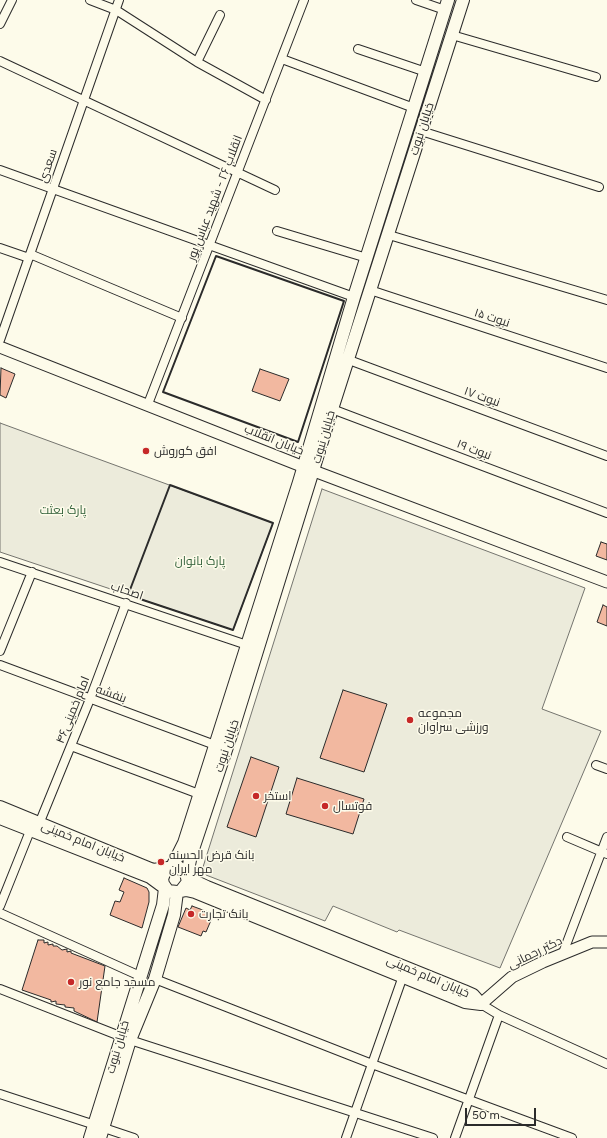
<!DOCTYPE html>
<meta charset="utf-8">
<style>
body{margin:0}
#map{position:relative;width:607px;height:1138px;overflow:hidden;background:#fdfbea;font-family:Figtree,sans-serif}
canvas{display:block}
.scale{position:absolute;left:465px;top:1108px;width:71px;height:18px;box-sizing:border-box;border:2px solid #2b2b2b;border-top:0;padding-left:5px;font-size:12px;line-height:14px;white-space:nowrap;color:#2b2b2b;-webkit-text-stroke:3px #fdfbea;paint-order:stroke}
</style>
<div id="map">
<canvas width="607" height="1138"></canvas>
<div class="scale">50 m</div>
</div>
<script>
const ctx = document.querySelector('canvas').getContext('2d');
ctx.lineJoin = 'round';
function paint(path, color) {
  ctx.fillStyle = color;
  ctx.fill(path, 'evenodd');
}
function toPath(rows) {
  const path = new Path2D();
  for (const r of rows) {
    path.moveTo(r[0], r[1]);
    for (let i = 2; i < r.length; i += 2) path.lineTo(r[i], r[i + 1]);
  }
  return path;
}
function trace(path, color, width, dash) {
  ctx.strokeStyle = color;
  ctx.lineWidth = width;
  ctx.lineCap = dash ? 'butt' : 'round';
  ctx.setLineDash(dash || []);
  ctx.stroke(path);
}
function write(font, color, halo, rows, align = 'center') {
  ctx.font = font + ' Figtree,Cairo,sans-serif';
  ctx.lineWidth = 3;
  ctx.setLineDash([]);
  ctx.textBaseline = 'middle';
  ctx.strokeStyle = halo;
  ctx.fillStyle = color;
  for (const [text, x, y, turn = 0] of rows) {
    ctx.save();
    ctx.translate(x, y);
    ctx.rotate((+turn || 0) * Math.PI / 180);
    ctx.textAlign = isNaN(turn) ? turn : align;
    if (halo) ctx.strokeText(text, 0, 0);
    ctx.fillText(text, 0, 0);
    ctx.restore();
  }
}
const green = toPath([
 [0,423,273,523,233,630,0,552,0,423],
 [322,489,585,588,542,709,601,731,500,968,399,930,397,932,333,906,325,921,206,875,203,867,322,489]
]);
paint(green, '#ecebdb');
trace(green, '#74746e', 1);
const building = toPath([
 [1,368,15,374,6,398,0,395,1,368],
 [260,369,289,379,280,401,252,391,260,369],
 [601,542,607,544,607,560,596,556,601,542],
 [603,605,607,607,607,626,597,622,603,605],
 [343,690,387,704,364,772,320,758,343,690],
 [251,757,279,767,256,837,227,827,251,757],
 [297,778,364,799,353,834,286,814,297,778],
 [124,878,147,888,149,892,149,902,142,928,110,915,115,901,120,902,124,892,119,890,124,878],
 [192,906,211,913,209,917,212,918,206,932,203,931,201,936,178,927,186,908,190,910,192,906],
 [38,940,44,940,44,943,48,942,48,945,53,944,53,946,57,946,62,950,67,949,67,952,71,951,71,953,105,966,97,1022,74,1011,74,1008,65,1007,65,1005,56,1004,56,1001,51,1002,51,1000,22,990,38,940]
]);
paint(building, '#f2b8a0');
trace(building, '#2b2b2b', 1);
const minor = toPath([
 [90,0,116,10,197,62,266,100],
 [416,0,445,10],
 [0,24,12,0],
 [452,35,596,77],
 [358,49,426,72],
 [282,59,414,108],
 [0,61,275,190],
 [197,62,220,15],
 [421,131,599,187],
 [0,170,354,297],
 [277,231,367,258],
 [389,235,607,300],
 [0,248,29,258],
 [30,254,182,318],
 [370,290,607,368],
 [0,340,119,0],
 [349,360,607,456],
 [148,404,304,0],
 [332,409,607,513],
 [0,562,247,645],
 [0,651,32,572],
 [0,665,215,745],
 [71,746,199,794],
 [596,765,607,769],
 [39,824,90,699,126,603],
 [567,837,607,854],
 [0,906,30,831],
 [0,913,140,976],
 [563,953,607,837],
 [155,979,372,1064,572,1138],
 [0,989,130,1040,433,1138],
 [481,1004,499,1015,607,1064],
 [0,1094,95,1125],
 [104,1128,134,1138],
 [346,1138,403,976],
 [455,1138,499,1015]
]);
const tertiary = toPath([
 [0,347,314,471,607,582],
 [481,1004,512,977,543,962,592,942,607,942]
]);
const secondary = toPath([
 [463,0,332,409,231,735,191,855,187,875,194,881,207,887,464,991,473,995,481,1004],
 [0,807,153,870,168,868],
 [0,818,150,877,165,888,163,905,90,1138],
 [172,867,184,843,299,482,354,297,448,0],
 [181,891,188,882,186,873,177,866,168,868,165,871,162,879,163,884,168,891,177,892,186,890,195,892,465,1002,481,1004],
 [100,1138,130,1040,155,979,174,915,177,892]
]);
trace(minor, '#2b2b2b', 10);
trace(tertiary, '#2b2b2b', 13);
trace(secondary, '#2b2b2b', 14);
trace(minor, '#fdfbea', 8);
trace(tertiary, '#fdfbea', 11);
trace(secondary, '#fdfbea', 12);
trace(toPath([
 [216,256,344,301,298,442,163,392,216,256],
 [170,485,273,523,233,630,128,595,170,485]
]), '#2b2b2b', 2);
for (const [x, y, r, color] of [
 [146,451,4,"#c62828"],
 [410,720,4,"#c62828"],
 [256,796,4,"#c62828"],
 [325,806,4,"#c62828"],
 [161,862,4,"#c62828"],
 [191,914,4,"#c62828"],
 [71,982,4,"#c62828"]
]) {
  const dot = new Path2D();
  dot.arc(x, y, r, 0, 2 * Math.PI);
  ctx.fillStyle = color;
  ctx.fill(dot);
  trace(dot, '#fdfbea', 1.5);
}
write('12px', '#2b2b2b', '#fdfbea', [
 ["خیابان نبوت",422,129,-72],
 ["سعدی",48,166,-71],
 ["انقلاب ۲۶ - شهید عباس پور",215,198,-69],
 ["نبوت ۱۵",492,318,18],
 ["نبوت ۱۷",482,397,20],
 ["خیابان نبوت",324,437,-74],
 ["خیابان انقلاب",274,440,22],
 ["نبوت ۱۹",474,450,21],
 ["اصحاب",127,591,19],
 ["بنفشه",111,694,20],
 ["امام خمینی۴۶",73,710,-68],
 ["خیابان نبوت",227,746,-72],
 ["خیابان امام خمینی",83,842,22],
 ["دکتر رحمانی",535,953,-26],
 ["خیابان امام خمینی",428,977,23],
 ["خیابان نبوت",118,1047,-74]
]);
write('12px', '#2b2b2b', '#fdfbea', [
 ["افق کوروش",154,451],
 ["مجموعه",418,713],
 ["ورزشی سراوان",418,727],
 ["استخر",264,796],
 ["فوتسال",333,806],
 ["بانک قرض الحسنه",169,855],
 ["مهر ایران",169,869],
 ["بانک تجارت",199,914],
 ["مسجد جامع نور",79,982]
], 'left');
write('12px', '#34623c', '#fdfbea', [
 ["پارک بعثت",63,510],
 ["پارک بانوان",200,561]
]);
</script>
